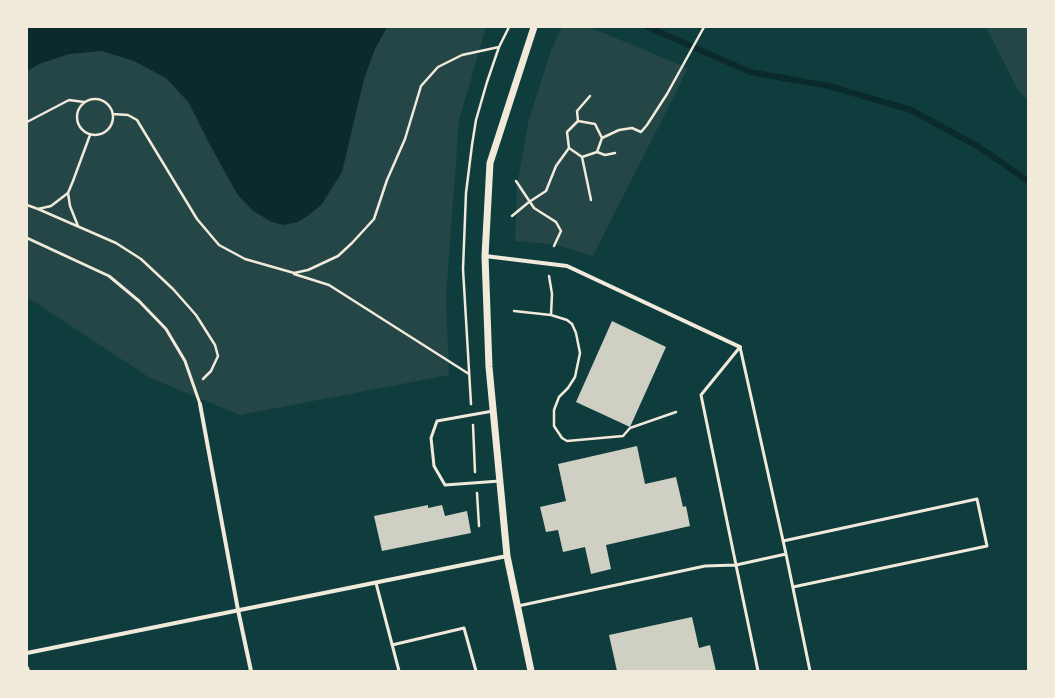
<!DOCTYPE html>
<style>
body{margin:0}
#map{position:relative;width:1055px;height:698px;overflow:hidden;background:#0f3d3e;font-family:"Work Sans",sans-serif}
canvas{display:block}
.frame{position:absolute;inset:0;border:28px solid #f1e9da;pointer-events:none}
</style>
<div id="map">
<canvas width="1055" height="698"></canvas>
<div class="frame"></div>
</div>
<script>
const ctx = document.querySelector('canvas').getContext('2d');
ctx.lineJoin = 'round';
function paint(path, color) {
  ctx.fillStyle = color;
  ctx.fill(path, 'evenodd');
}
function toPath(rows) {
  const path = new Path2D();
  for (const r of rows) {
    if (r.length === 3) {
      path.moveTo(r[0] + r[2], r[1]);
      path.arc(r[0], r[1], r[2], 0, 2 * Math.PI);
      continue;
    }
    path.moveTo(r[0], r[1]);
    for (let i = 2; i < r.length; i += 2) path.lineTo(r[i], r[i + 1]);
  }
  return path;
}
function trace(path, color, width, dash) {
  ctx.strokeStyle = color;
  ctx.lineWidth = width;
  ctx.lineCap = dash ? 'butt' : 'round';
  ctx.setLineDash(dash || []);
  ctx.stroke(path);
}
paint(toPath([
 [27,27,486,27,459,120,446,297,449,375,240,415,150,378,27,297],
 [562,27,589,27,688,68,593,256,552,244,515,241,517,185,529,119,552,48],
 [986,27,1028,27,1028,101,1018,90]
]), '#244646');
paint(toPath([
 [27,27,387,27,375,49,364,79,342,172,322,204,309,215,298,222,283,225,272,222,253,211,237,194,209,143,189,103,166,78,134,61,102,51,69,54,39,64,27,71]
]), '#0a2a2b');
trace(toPath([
 [648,27,750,72,829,86,911,110,979,147,1028,181]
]), '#0a2a2b', 6);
paint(toPath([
 [612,321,666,347,630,427,576,402],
 [637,446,645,484,676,477,683,507,686,506,690,526,606,545,611,569,591,574,585,547,563,552,558,530,546,532,540,507,566,501,558,464],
 [428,505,428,508,442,505,445,516,467,511,471,533,382,551,374,516],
 [692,617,699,648,710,645,716,671,617,671,609,635]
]), '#cfcfc3');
trace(toPath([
 [95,117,18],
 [113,114,128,115,137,120,197,219,219,245,245,259,294,273,308,270,338,256,352,243,374,219,387,180,405,139,421,86,438,67,462,55,499,47],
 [578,121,577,111,590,96],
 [27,122,69,100,84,102],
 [602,138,619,130,632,128,641,132,647,125,667,94,704,27],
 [597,152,605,155,615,153],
 [582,157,591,200],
 [516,181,534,208,556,222,561,231,554,246],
 [68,193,70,206,78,226],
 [27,205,38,209,51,206,68,193,73,181,90,135],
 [38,209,116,243,141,259,173,289,196,315,215,345,218,356,211,371,203,379],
 [512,216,529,202,546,191,556,166,569,148,567,132,578,121,595,124,602,138,597,152,582,157,569,148],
 [294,274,329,285,469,374],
 [514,311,551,315,552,294,549,276],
 [551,315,567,320,572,324,576,333,580,353,575,377,568,388,559,397,554,410,554,426,562,438,567,441,623,436,630,428,676,412],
 [471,404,463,269,466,193,472,145,476,120,487,82,499,47,509,27],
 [473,425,475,472],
 [477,493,479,526]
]), '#f1e9da', 2.5);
trace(toPath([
 [27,238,109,276,139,301,166,329,185,361,200,404],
 [493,411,437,421,431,438,434,466,445,485,500,481],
 [783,541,977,499,987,546,793,587],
 [786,554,736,565,701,395,740,347,786,554,810,671],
 [376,583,399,671],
 [518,606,705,566,736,565,758,671],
 [392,645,464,628,476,671]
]), '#f1e9da', 3);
trace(toPath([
 [485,256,567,266,740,347],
 [200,404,238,610,251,671],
 [27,653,507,556],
 [27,668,28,671]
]), '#f1e9da', 4);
trace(toPath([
 [531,671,507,556,489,367,485,256,490,163,534,27]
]), '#f1e9da', 7);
</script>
